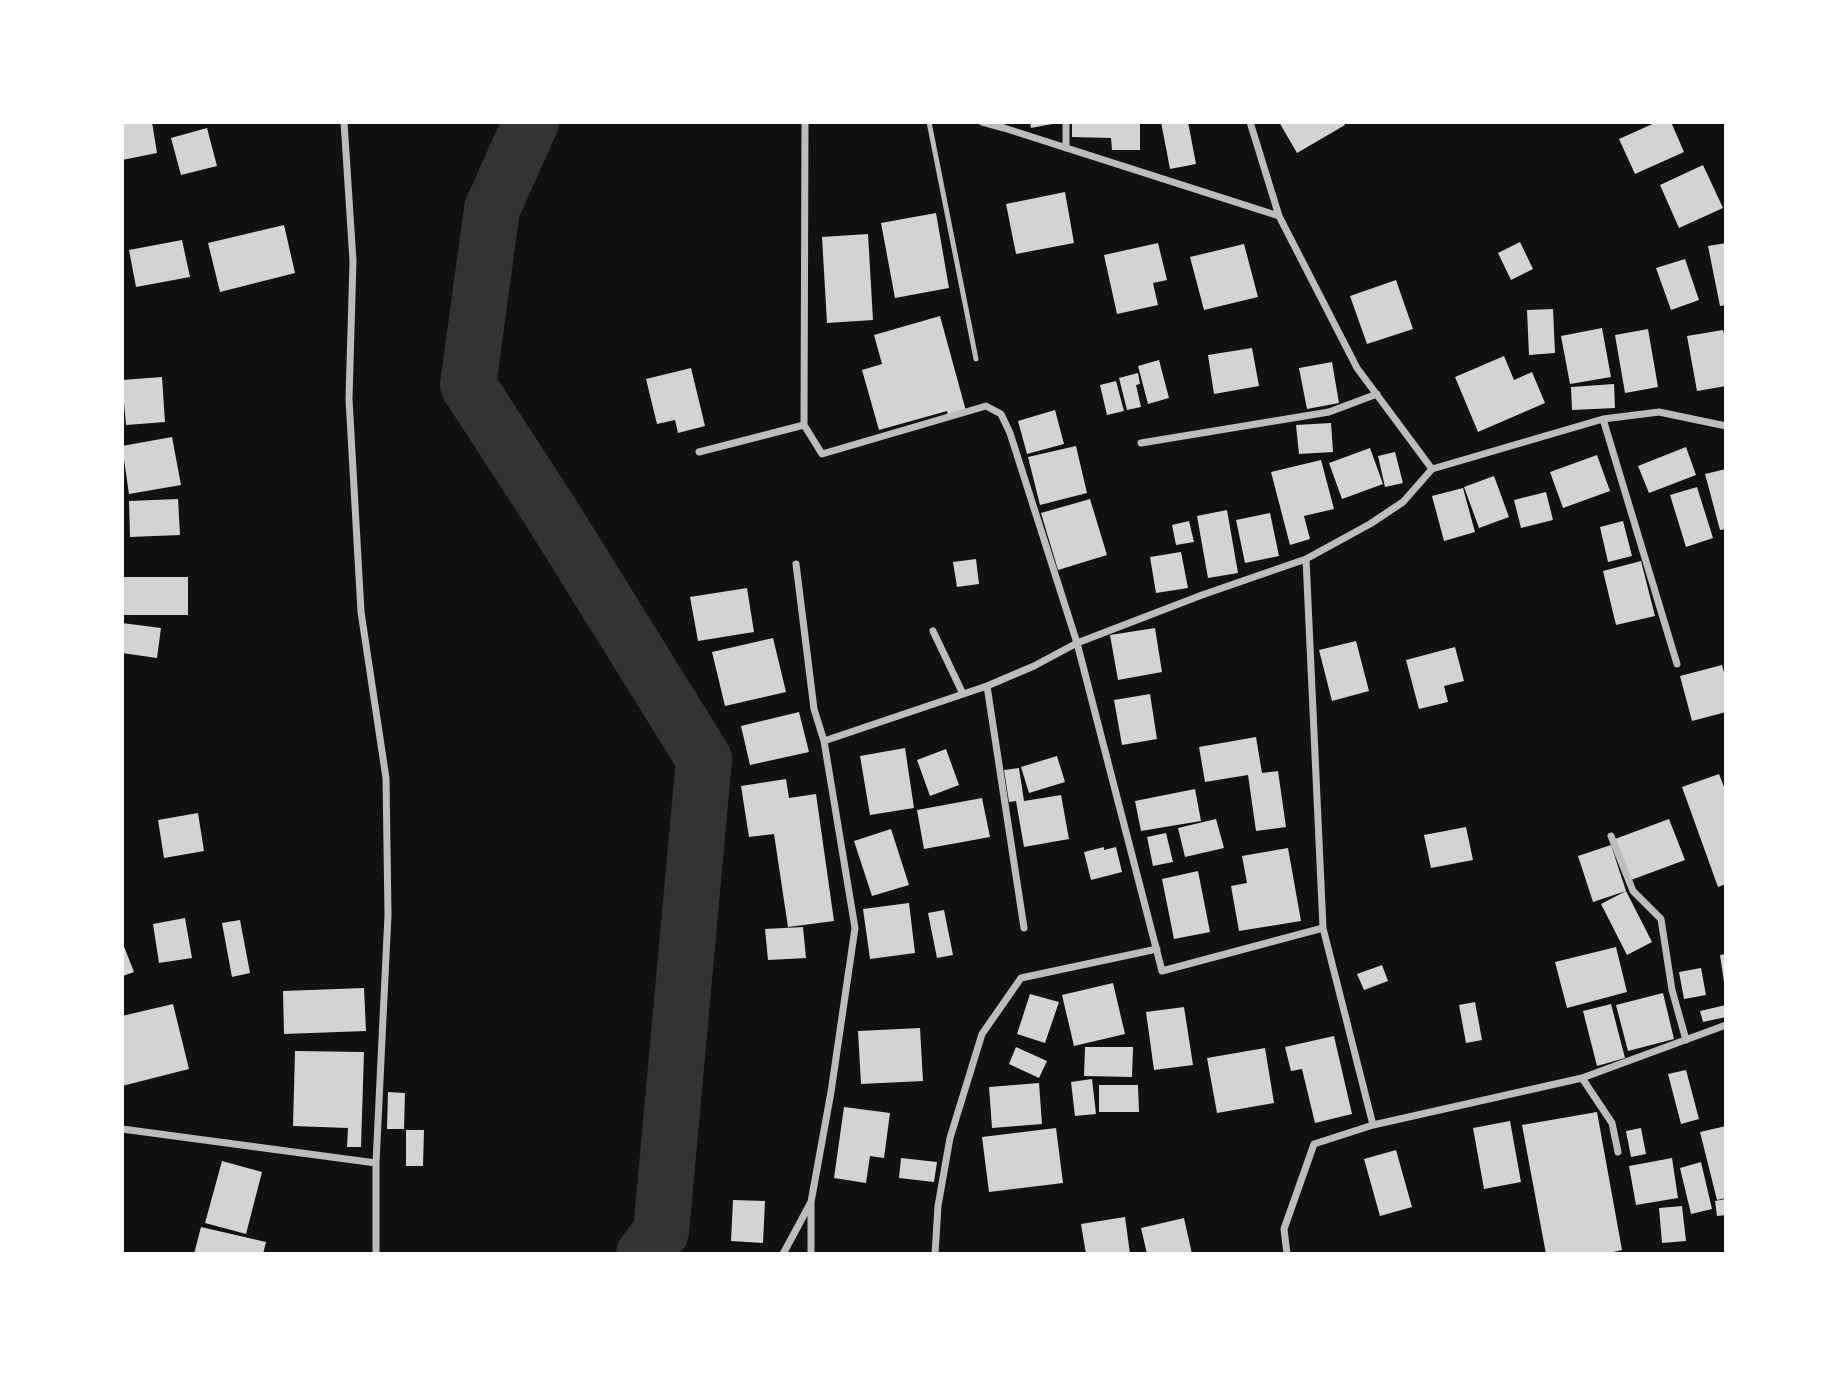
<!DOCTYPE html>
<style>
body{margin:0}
#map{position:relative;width:1848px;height:1376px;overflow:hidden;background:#111;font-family:Figtree,sans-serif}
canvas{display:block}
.frame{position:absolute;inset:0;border:124px solid #fff;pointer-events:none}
</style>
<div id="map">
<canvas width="1848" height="1376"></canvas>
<div class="frame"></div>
</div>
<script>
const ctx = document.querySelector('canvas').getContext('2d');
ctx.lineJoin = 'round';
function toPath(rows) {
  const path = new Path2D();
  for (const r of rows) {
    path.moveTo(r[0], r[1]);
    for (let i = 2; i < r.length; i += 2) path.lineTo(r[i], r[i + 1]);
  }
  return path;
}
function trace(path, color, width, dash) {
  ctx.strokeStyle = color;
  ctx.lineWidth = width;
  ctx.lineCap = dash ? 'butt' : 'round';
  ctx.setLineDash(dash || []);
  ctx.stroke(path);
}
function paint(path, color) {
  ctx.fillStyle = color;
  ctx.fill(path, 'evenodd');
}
trace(toPath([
 [531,122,492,209,468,385,553,516,704,759,661,1232,644,1254]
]), '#333', 56);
paint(toPath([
 [122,122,152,122,157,153,122,160],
 [1030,122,1052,122,1052,124,1031,128],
 [1072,122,1140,122,1140,150,1112,150,1111,138,1072,137],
 [1161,122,1188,122,1196,164,1170,169],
 [1279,122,1343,122,1345,125,1297,153],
 [1657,122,1671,122,1684,152,1635,174,1619,139],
 [207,128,217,166,181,175,171,138],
 [1703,165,1723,208,1679,228,1660,185],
 [1065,192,1074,243,1016,254,1006,204],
 [936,213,949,288,895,298,881,223],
 [284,225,295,273,220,292,208,243],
 [868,234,873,320,827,323,822,237],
 [182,240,190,277,136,287,129,250],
 [1520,242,1533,269,1511,280,1498,253],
 [1158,243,1167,280,1153,283,1158,305,1117,314,1104,255],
 [1726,243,1726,305,1720,306,1708,246],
 [1244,244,1258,297,1204,310,1190,257],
 [1685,259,1699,300,1671,310,1656,268],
 [1396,280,1413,329,1367,344,1350,296],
 [1553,309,1555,353,1529,355,1527,310],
 [940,316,966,411,948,416,947,411,879,430,862,370,882,364,874,335],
 [1602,328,1611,377,1570,384,1561,336],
 [1648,329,1658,387,1625,393,1615,335],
 [1723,330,1726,343,1726,386,1697,391,1687,336],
 [1252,348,1259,386,1214,394,1208,355],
 [1504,356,1514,380,1532,372,1545,403,1478,432,1455,377],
 [1159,360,1169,398,1148,404,1138,366],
 [1332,362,1339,403,1307,409,1299,368],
 [691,368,705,426,678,433,675,420,657,424,646,379],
 [1138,373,1140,384,1136,385,1141,407,1127,410,1119,378],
 [162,377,165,422,126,425,122,380],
 [1116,381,1124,411,1107,415,1100,385],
 [1614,384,1615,408,1572,410,1571,387],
 [1055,410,1064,444,1027,454,1018,421],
 [1331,423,1333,452,1299,454,1296,425],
 [172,437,181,485,129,494,122,446],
 [1076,446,1087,493,1040,505,1028,457],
 [1686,447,1696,475,1649,493,1638,466],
 [1370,448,1383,484,1342,499,1329,463],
 [1395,452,1403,483,1385,487,1378,456],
 [1597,455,1610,491,1563,508,1550,472],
 [1321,460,1334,509,1304,516,1310,539,1290,545,1271,472],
 [1726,469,1726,529,1720,530,1705,474],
 [1494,476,1509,517,1479,528,1464,487],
 [1697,487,1713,538,1686,547,1670,495],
 [1463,488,1475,532,1444,541,1432,496],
 [1546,492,1553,520,1521,528,1514,500],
 [178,499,180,535,130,537,129,501],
 [1090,499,1107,555,1058,570,1041,513],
 [1227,510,1238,573,1208,578,1197,516],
 [1270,513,1279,556,1245,563,1236,520],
 [1189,521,1194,542,1176,545,1172,525],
 [1623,521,1632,556,1608,562,1600,527],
 [1181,552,1188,588,1156,593,1150,557],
 [976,559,979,584,957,587,953,562],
 [1641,561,1655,616,1616,625,1603,571],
 [122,577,188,577,188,615,122,615],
 [747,588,754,632,698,641,690,597],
 [122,623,161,628,157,658,122,653],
 [1155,628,1162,672,1118,680,1110,635],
 [773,638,786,692,725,706,712,652],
 [1356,641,1369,691,1332,701,1319,650],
 [1455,647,1464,681,1444,686,1448,702,1419,709,1406,660],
 [1722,665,1726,680,1726,712,1692,721,1680,676],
 [1150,694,1157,739,1122,745,1114,700],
 [799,712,809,752,750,765,741,726],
 [1256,737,1262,773,1278,771,1286,827,1256,831,1248,775,1205,782,1199,747],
 [905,748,914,808,870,815,860,756],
 [946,749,959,785,930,796,917,760],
 [1057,756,1065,782,1029,793,1021,767],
 [1019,768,1024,801,1061,795,1069,839,1024,847,1016,801,1009,802,1004,770],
 [1719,774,1726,792,1726,884,1718,887,1682,787],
 [786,779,789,798,816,794,834,921,788,927,774,834,749,837,741,786],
 [1195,789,1201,821,1141,831,1135,801],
 [982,798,990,837,924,849,917,810],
 [198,813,204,851,164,858,158,820],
 [1216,819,1224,848,1185,857,1178,828],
 [1669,819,1685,860,1631,880,1615,839],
 [1466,827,1473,860,1431,868,1424,835],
 [891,829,909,885,872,896,854,841],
 [1166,833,1173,862,1153,866,1147,837],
 [1611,845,1626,891,1593,902,1578,856],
 [1104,847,1104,850,1116,847,1122,872,1091,880,1084,852],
 [1288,848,1301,921,1239,931,1231,886,1247,883,1242,856],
 [1198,871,1210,932,1174,939,1162,879],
 [1626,891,1652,942,1627,955,1601,904],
 [909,903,915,953,870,959,863,909],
 [944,910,953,955,937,958,928,913],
 [185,918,192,958,159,963,153,924],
 [240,920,250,973,232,977,222,923],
 [803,927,806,958,768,960,765,929],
 [123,944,134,972,123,976],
 [1616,947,1627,992,1567,1008,1555,962],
 [1726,954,1726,982,1724,982,1720,955],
 [1382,965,1388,981,1364,990,1357,974],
 [1701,968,1706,995,1684,999,1679,972],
 [1113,983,1125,1034,1074,1046,1062,995],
 [364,988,366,1031,284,1034,283,991],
 [1663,993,1674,1039,1628,1051,1616,1005],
 [1030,994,1059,1002,1045,1043,1017,1034],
 [1475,1002,1482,1040,1466,1043,1459,1005],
 [173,1004,189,1069,122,1086,122,1016],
 [1611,1004,1625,1058,1597,1066,1583,1011],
 [1726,1005,1726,1017,1703,1022,1700,1011],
 [1184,1007,1193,1065,1154,1070,1146,1012],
 [920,1028,923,1081,861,1084,858,1031],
 [1334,1036,1352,1114,1315,1123,1302,1069,1291,1071,1285,1047],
 [1016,1047,1047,1061,1039,1078,1009,1064],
 [1085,1047,1133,1047,1132,1077,1084,1076],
 [1265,1048,1274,1103,1217,1113,1207,1058],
 [295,1051,364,1052,361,1147,347,1147,348,1128,293,1126],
 [1686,1070,1699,1119,1681,1124,1668,1074],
 [1092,1079,1096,1114,1075,1116,1071,1082],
 [1039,1083,1042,1124,992,1128,989,1087],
 [1099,1085,1138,1085,1139,1112,1099,1112],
 [388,1092,405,1093,404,1129,387,1129],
 [844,1107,890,1113,884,1158,870,1156,866,1183,834,1178],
 [1597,1112,1622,1250,1604,1254,1546,1254,1522,1125],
 [1510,1121,1521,1182,1484,1189,1473,1128],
 [1726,1126,1726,1198,1717,1200,1700,1132],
 [1056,1128,1063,1183,989,1192,982,1137],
 [1641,1128,1646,1154,1631,1157,1626,1131],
 [406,1130,424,1130,423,1166,406,1166],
 [1396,1150,1412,1207,1380,1216,1364,1159],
 [901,1158,937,1162,934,1182,899,1178],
 [1672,1158,1678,1198,1636,1205,1629,1166],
 [222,1161,262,1172,246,1234,205,1223],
 [1701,1162,1712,1209,1691,1214,1680,1168],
 [1726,1199,1726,1215,1717,1216,1715,1201],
 [733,1200,765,1201,763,1243,731,1241],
 [1682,1206,1686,1241,1662,1243,1659,1208],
 [1125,1217,1130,1254,1086,1254,1081,1224],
 [1184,1218,1192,1254,1147,1254,1141,1228],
 [201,1227,266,1242,263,1254,194,1254]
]), '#d3d3d3');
trace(toPath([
 [929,122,976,359]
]), '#bcbcbc', 5);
trace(toPath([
 [344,122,353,261,349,399,361,612,386,778,388,915,376,1163,376,1254],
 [805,122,804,425,822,454,986,406,1001,414,1010,433,1077,643,1162,971,1323,928,1373,1125],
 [982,122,1004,128,1279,216,1357,368,1432,469,1603,419,1659,412,1726,426],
 [1066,122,1066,148],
 [1250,122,1279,216],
 [1603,419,1677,664],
 [1141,443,1329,412,1377,394],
 [699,452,804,425],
 [1306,559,1323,928],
 [796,564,814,709,824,741],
 [933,631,963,694],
 [987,686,1024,928],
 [1611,836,1633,891,1661,919,1672,990,1686,1040],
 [1582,1078,1612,1123,1618,1152],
 [122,1129,376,1163],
 [783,1254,811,1202],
 [811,1254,811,1202,831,1092,855,928,824,741,987,686,1034,666,1077,643,1202,595,1306,559,1370,524,1403,502,1432,469],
 [935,1254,938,1206,950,1138,982,1034,1021,978,1157,949],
 [1287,1254,1284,1229,1314,1144,1373,1125,1582,1078,1726,1025]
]), '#bcbcbc', 7);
</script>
